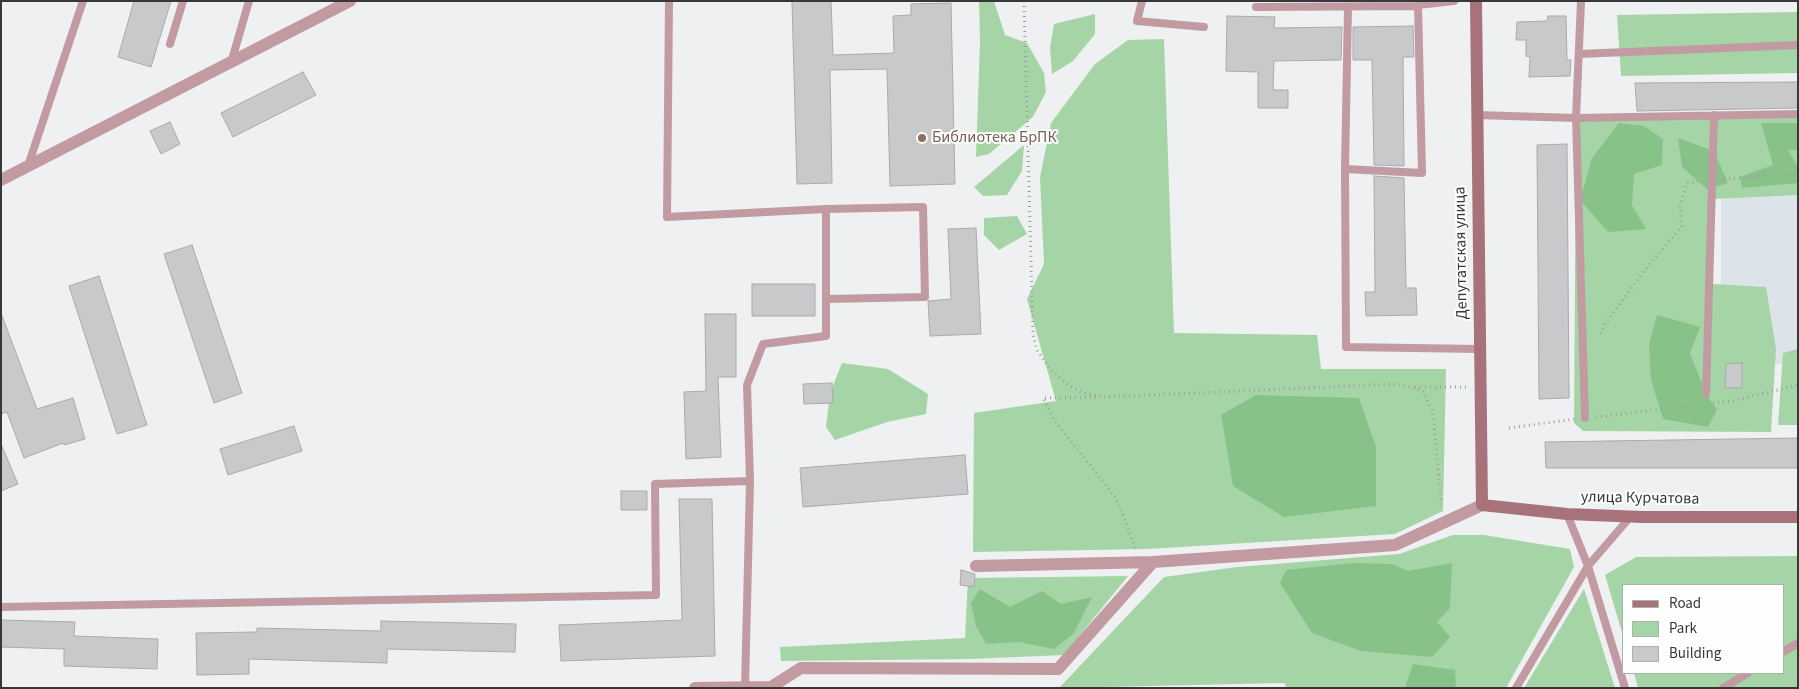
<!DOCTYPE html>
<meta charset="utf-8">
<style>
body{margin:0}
#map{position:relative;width:1799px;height:689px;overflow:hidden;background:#eff0f1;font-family:"Source Sans 3",sans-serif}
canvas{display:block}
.frame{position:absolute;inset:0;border:2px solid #383838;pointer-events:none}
.legend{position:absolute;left:1622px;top:584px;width:162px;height:90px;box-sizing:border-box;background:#fdfefe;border:1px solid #aeafaf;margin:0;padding:6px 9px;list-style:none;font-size:15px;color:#383838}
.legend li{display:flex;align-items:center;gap:10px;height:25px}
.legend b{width:25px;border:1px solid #aeafaf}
</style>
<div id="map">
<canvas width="1799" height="689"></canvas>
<div class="frame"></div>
<ul class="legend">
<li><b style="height:6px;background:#a8727b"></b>Road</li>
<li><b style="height:14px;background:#a5d5a6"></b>Park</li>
<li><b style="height:14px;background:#c8c9ca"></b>Building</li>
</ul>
</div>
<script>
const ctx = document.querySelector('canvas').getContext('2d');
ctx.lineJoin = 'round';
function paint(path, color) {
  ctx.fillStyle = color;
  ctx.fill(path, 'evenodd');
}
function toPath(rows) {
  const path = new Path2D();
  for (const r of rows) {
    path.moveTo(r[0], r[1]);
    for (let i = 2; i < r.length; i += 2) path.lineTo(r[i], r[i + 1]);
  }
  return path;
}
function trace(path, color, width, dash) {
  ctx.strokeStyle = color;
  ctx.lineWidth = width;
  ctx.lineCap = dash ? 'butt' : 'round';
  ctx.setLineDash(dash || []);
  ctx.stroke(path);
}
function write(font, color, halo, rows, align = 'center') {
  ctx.font = font + ' "Source Sans 3",sans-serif';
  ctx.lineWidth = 4;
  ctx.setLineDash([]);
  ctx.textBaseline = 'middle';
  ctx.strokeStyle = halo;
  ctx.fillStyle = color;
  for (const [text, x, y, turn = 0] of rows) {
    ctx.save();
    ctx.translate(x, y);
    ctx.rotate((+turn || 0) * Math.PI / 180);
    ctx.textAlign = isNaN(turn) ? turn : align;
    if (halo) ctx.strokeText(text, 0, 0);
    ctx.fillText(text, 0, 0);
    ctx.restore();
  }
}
paint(toPath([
 [1798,191,1798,364,1721,365,1721,192]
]), '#dde4e9');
paint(toPath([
 [979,1,994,1,1005,35,1027,43,1044,73,1046,92,1033,117,989,154,976,157,980,42],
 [1798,12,1798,73,1621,76,1617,15],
 [1095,14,1095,34,1073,61,1052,74,1050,48,1054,24],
 [1164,39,1174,333,1317,335,1321,369,1446,369,1443,511,1395,534,1147,549,973,552,974,413,1056,401,1027,299,1044,264,1040,177,1051,123,1095,64,1128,40],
 [1798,116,1798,195,1713,199,1712,284,1766,287,1776,349,1771,432,1583,431,1574,423,1576,118],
 [1024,145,1022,171,1007,195,983,196,974,187],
 [1017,216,1027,234,999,250,984,235,984,218],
 [1798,349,1798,425,1778,425,1783,353],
 [842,363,888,369,928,394,926,414,887,422,835,440,826,427,830,393],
 [1453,535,1484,535,1570,549,1574,567,1506,688,1287,688,1284,683,1059,688,1164,577,1237,567,1399,554],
 [1798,556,1798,688,1638,688,1634,673,1783,673,1783,585,1623,585,1623,636,1605,575,1636,557],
 [1128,576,1064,655,969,659,781,661,780,647,965,638,968,578],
 [1584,589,1615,688,1524,688]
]), '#a5d5a6');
paint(toPath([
 [1619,123,1644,126,1663,139,1662,165,1634,174,1632,205,1646,229,1608,232,1580,200,1592,158],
 [1761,123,1798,123,1798,150,1788,150,1798,167,1798,183,1742,188,1740,177,1773,165],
 [1678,138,1714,151,1728,183,1707,189,1682,167],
 [1657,315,1700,327,1690,353,1706,394,1717,410,1708,427,1663,419,1651,380,1649,344],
 [1256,395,1359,398,1376,447,1376,506,1284,517,1233,486,1221,415],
 [1353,563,1392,564,1408,571,1452,563,1450,608,1437,622,1450,637,1432,657,1361,651,1312,633,1280,583,1286,570],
 [980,589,1010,607,1042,591,1061,604,1092,597,1074,633,1054,649,1019,642,986,644,976,626,971,603],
 [1413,664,1455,670,1456,688,1405,688]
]), '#87c289');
const building = toPath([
 [134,1,171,1,151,67,118,57,134,1],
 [792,1,831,1,833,55,894,53,893,16,911,15,911,4,951,3,955,184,890,186,887,69,830,70,832,183,797,184,792,1],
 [1227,16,1275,17,1274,28,1342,27,1341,60,1274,61,1273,90,1288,90,1288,108,1258,108,1258,72,1226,71,1227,16],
 [1548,16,1566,16,1567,60,1571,60,1570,76,1529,77,1530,57,1526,56,1526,40,1516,40,1517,22,1547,21,1548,16],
 [1413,26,1414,57,1403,57,1404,166,1374,165,1372,60,1353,60,1353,27,1413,26],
 [303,72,316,95,233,137,221,113,303,72],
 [1798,82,1798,108,1637,111,1635,83,1798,82],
 [170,122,180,144,161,154,150,131,170,122],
 [1567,144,1569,398,1539,399,1537,145,1567,144],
 [1374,176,1404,178,1406,288,1416,288,1417,315,1366,316,1365,292,1375,292,1374,176],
 [976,228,981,334,930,336,928,301,951,299,948,229,976,228],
 [192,245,242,393,214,403,164,254,192,245],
 [99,276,147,425,117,434,69,286,99,276],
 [752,284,815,284,815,316,752,316,752,284],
 [1,313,37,409,73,398,85,439,64,445,63,443,24,458,7,412,1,414,1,313],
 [705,314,736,314,736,377,718,377,721,457,686,459,684,392,706,391,705,314],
 [1742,363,1742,388,1725,388,1726,364,1742,363],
 [832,383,833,403,804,404,803,384,832,383],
 [294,426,302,451,228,475,220,449,294,426],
 [1798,438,1798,468,1546,468,1545,442,1798,438],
 [1,444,18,484,1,491,1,444],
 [965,455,968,494,803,507,800,468,965,455],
 [621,491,647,491,647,510,621,510,621,491],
 [679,499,712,499,715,656,561,661,559,625,682,620,679,499],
 [961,570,975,574,974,587,960,585,961,570],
 [1,620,75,622,74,636,158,639,157,669,64,666,64,649,1,647,1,620],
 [381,621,516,624,515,652,387,649,387,663,249,659,249,674,197,675,196,633,257,632,257,628,381,631,381,621]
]);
paint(building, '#c8c9ca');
trace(building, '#a9aaab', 1);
trace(toPath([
 [1024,1,1033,335,1037,350,1050,369,1066,383,1083,393,1105,397,1393,384,1412,387,1423,392,1433,412,1441,502],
 [1724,179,1798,174],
 [1601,334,1605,324,1648,266,1682,226,1680,206,1687,183,1702,181],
 [1415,387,1469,387],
 [1096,397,1043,398,1054,420,1116,498,1136,549],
 [1713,403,1732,401,1798,385],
 [1596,417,1702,404],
 [1509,428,1575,419]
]), '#9e9fa0', 3, [1, 4]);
trace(toPath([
 [669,1,667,217,826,209,826,336,763,344,747,385,750,481],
 [1142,1,1137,21,1204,27],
 [1454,1,1418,5,1422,173,1345,169,1346,347,1479,349],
 [1256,7,1418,6],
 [170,44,183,1],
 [1579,54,1798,45],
 [231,63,249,1],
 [1476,115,1576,118,1581,1],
 [28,166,83,1],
 [1345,169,1348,8],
 [826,299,925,297,923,207,826,209],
 [1706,394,1714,115],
 [1585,418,1576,118,1798,114],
 [1567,514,1588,566,1625,688],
 [1,607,656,595,655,484,750,481,745,687],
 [1783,652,1798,643],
 [1516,688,1588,566,1631,516],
 [1723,688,1748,673]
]), '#c19ba1', 8);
trace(toPath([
 [1,180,350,1],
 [976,566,1153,562,1395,545,1482,505],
 [695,688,771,687,801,668,1058,669,1153,562]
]), '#c19ba1', 12);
trace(toPath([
 [1476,1,1482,505,1567,514,1642,517,1798,517]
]), '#a8727b', 12);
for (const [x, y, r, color] of [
 [922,138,5,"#8d6e63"]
]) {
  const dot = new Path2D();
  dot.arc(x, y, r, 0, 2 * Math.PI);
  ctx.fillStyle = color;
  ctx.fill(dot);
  trace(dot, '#fdfefe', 2);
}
write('16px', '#785e54', '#fdfefe', [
 ["Библиотека БрПК",932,138]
], 'left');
write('16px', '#383838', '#fdfefe', [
 ["Депутатская улица",1462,253,-91],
 ["улица Курчатова",1640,499,1]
]);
</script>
